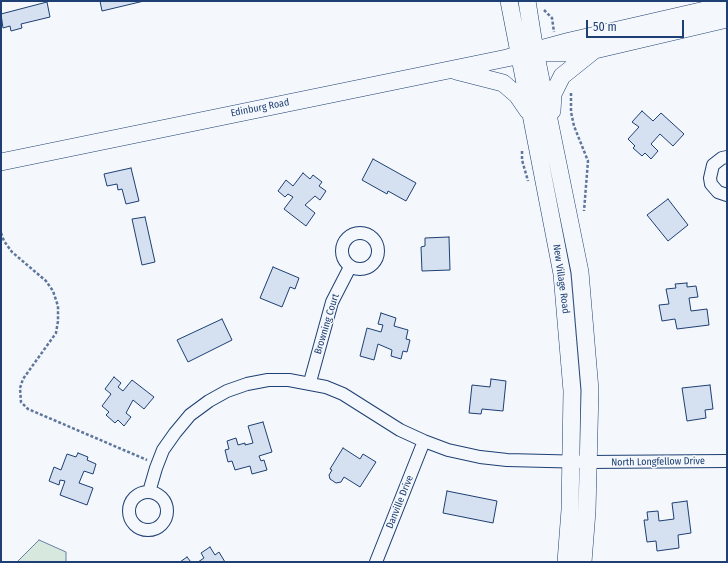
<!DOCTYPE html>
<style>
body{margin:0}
#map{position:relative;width:728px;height:563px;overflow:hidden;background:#f4f7fb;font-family:"Fira Sans Condensed",sans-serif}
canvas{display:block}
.frame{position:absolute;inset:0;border:2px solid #1d3f73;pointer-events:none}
.scale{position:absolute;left:586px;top:20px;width:98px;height:18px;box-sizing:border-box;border:2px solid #1d3f73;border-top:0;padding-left:5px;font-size:12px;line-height:14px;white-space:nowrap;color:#1d3f73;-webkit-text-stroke:3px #f4f7fb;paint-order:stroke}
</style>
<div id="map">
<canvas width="728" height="563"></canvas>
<div class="frame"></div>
<div class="scale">50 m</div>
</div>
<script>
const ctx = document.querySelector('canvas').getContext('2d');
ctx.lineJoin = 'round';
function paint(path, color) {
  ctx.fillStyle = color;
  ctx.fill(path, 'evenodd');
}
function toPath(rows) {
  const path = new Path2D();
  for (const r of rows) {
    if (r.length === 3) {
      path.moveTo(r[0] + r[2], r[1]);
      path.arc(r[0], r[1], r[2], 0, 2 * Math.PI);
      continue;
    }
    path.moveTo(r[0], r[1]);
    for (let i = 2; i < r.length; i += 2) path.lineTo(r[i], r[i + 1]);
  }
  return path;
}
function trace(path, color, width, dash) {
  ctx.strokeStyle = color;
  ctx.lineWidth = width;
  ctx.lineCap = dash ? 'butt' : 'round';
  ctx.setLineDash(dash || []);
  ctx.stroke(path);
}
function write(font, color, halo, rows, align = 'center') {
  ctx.font = font + ' "Fira Sans Condensed",sans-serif';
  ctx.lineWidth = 3;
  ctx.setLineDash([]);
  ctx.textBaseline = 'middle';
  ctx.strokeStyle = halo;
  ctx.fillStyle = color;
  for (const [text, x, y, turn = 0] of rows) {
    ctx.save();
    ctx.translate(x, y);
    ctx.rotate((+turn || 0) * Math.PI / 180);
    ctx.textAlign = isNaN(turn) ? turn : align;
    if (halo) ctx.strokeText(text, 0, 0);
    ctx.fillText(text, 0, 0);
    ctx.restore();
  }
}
const green = toPath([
 [39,540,66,552,66,562,17,562,39,540]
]);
paint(green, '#d7e8df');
trace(green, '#687fa3', 1);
const building = toPath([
 [100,1,144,1,102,11,100,1],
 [47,2,50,17,21,24,22,28,11,31,10,26,3,28,1,14,47,2],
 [642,111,653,121,661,113,684,134,673,146,660,134,651,144,658,151,651,159,645,153,642,156,633,148,635,146,628,139,639,127,632,122,642,111],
 [373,159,416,183,406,201,388,191,387,194,362,180,373,159],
 [131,168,139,201,126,204,122,189,118,190,117,184,107,186,104,174,131,168],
 [303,173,310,179,313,175,322,182,319,186,326,191,320,200,315,196,305,205,315,213,306,226,284,209,293,197,288,194,285,197,278,191,286,180,293,186,303,173],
 [668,199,688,225,668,241,647,215,668,199],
 [145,217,155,262,142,265,132,219,145,217],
 [449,237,450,270,422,271,421,247,425,246,425,238,449,237],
 [273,267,299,278,295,289,290,287,282,307,260,298,273,267],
 [687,283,687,287,696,286,698,297,689,298,691,311,707,309,709,325,677,329,675,319,662,321,659,305,669,304,666,289,676,288,675,284,687,283],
 [381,313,396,318,394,326,408,330,406,339,410,340,407,352,403,351,401,359,391,356,392,350,378,344,374,360,360,356,367,328,381,332,383,325,378,324,381,313],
 [222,319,232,340,188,362,177,340,222,319],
 [114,377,121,383,118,387,123,391,132,380,154,397,144,409,133,400,126,413,131,417,124,426,118,420,115,423,106,415,109,412,102,406,111,394,105,389,114,377],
 [491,379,506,381,503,411,482,409,481,414,469,413,472,385,490,387,491,379],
 [710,385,713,409,705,410,706,418,687,421,682,388,710,385],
 [263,422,272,452,259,456,261,461,264,460,267,470,252,474,250,466,235,470,232,461,228,462,225,450,229,449,227,441,236,438,238,445,245,443,245,445,253,443,248,426,263,422],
 [343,448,360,459,363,454,376,462,360,487,344,477,341,482,336,483,330,479,329,475,332,470,330,469,343,448],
 [78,453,88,457,87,460,96,464,93,474,84,471,79,483,93,488,87,505,60,495,65,481,60,480,59,485,49,481,54,467,61,470,67,454,76,457,78,453],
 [447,491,497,501,493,523,443,513,447,491],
 [687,501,691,533,678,535,679,548,657,551,656,541,647,542,644,520,648,520,647,512,658,511,659,521,674,519,672,503,687,501],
 [210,547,215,555,219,552,225,562,198,562,204,558,201,553,210,547],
 [187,557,191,562,180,562,187,557]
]);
paint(building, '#d5e0f0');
trace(building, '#1d3f73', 1);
const street = toPath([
 [727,157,722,158,713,165,710,178,711,184,718,192,727,195],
 [360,251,18],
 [310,382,332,302,350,267],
 [148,511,19],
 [149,492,156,468,163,450,175,433,190,415,209,401,227,391,247,384,268,380,289,380,326,387,343,394,400,430,424,441,448,450,480,457,507,460,588,462,727,461],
 [376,562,424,441]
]);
const secondary = toPath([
 [509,1,562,274,572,391,570,510,566,562],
 [527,1,535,51,580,272,590,390,587,511,583,562],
 [547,53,582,53,727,19],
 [456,71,503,83,517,95,528,111],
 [552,111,553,94,562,76,592,52],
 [1,162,507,58,570,41,727,5]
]);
trace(street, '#1d3f73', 14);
trace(secondary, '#1d3f73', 18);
trace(toPath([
 [544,10,552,18,554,32],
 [571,93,571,112,574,126,588,161,584,211],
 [522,151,522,160,528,181],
 [1,233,4,241,12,252,46,281,53,291,58,306,58,321,56,333,23,379,20,388,21,402,28,409,147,460]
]), '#5e769c', 2.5, [3, 2]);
trace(street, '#f4f7fb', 12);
trace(secondary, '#f4f7fb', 17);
write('10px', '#1d3f73', '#f4f7fb', [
 ["Edinburg Road",260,108,-11],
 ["New Village Road",561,279,82],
 ["Browning Court",327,324,-73],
 ["North Longfellow Drive",658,462,-1],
 ["Danville Drive",400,502,-68]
]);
</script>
